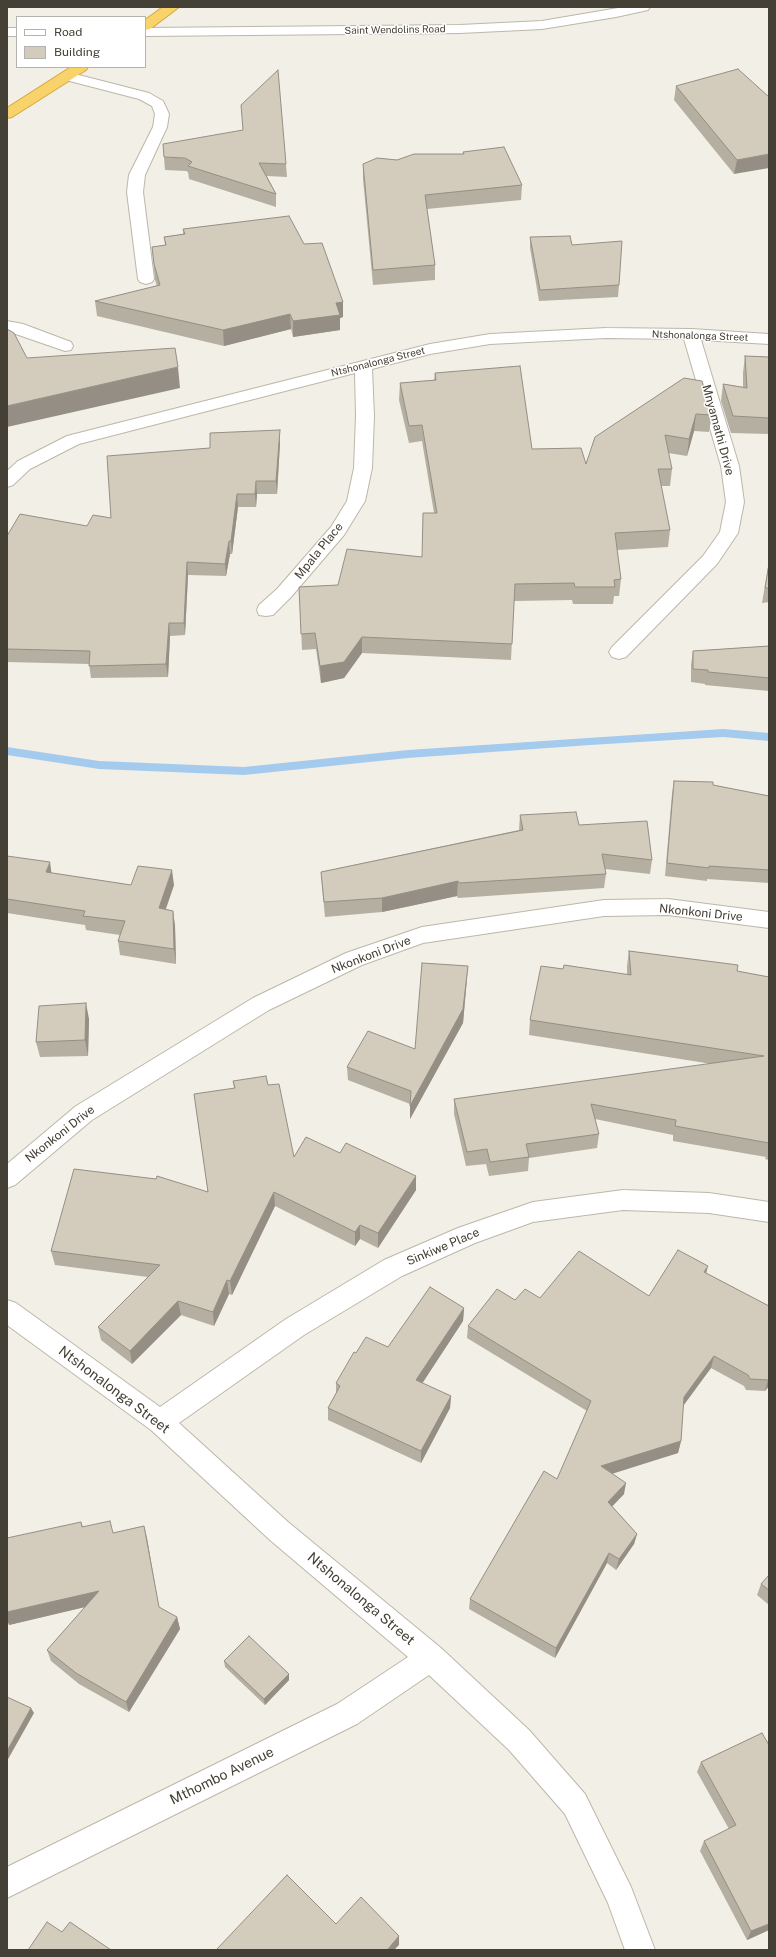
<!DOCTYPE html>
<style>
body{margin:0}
#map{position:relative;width:776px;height:1957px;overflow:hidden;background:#f2efe6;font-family:"Public Sans",sans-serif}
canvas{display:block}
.frame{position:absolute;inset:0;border:8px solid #454035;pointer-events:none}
.legend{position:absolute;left:16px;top:16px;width:130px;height:52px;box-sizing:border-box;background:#fff;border:1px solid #b5b3ae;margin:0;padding:5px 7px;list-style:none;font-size:12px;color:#454035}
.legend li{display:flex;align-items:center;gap:8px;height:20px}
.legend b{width:20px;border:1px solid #b5b3ae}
</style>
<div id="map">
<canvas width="776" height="1957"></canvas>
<div class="frame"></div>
<ul class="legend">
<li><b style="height:5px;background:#fff"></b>Road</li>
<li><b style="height:11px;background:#d3cbbc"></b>Building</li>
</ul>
</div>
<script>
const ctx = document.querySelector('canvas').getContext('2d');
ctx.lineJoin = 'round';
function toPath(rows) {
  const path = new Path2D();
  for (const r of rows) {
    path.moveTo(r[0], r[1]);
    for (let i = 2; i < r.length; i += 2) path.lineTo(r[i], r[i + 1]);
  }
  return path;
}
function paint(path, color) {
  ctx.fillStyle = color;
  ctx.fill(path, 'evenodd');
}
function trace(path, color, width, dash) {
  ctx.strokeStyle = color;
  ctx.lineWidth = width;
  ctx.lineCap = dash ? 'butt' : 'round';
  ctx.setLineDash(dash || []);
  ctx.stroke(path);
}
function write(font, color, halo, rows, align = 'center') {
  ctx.font = font + ' "Public Sans",sans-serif';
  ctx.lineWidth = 3;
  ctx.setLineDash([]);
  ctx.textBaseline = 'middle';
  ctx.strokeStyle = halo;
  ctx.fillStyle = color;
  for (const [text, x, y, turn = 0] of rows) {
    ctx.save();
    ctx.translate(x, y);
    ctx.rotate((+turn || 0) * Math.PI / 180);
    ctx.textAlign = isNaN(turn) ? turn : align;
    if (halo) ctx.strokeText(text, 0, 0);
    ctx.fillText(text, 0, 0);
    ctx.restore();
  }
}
paint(toPath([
 [723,729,769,733,769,741,723,737,590,745,408,758,244,775,99,769,7,755,7,747,99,761,244,767,408,750,723,729]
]), '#a4cbed');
const minor = toPath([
 [624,7,650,7,648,10,616,17,542,29,460,33,145,36,145,28,460,25,542,21,624,7],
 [7,28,17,28,17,36,7,36,7,28],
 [67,72,149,93,163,101,169,114,167,127,145,175,143,192,154,279,152,282,146,284,140,282,138,279,127,192,129,175,153,127,155,114,152,106,139,99,62,79,60,76,62,73,67,72],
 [7,321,23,324,71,342,73,346,71,350,65,351,7,331,7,321],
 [606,328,691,329,769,334,769,344,701,340,739,466,744,502,738,533,717,564,626,657,619,659,612,657,609,652,612,647,703,556,720,532,726,502,721,466,684,339,606,338,490,344,430,354,372,369,374,416,372,468,365,501,344,535,291,597,273,615,266,616,259,615,257,610,259,605,277,589,331,527,347,501,354,468,356,416,355,373,79,444,30,469,13,485,7,487,7,471,18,461,67,436,430,344,490,334,606,328],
 [668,899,769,912,769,928,668,915,604,916,423,943,362,965,269,1010,92,1120,15,1185,7,1188,7,1164,76,1106,253,998,346,953,422,927,604,900,668,899],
 [623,1190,709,1193,769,1202,769,1222,709,1213,623,1210,533,1222,475,1243,402,1276,304,1335,179,1423,288,1522,441,1648,529,1730,585,1794,631,1887,655,1950,625,1950,608,1903,565,1814,509,1750,429,1675,357,1724,7,1898,7,1867,337,1704,408,1657,270,1540,151,1430,7,1325,7,1300,16,1303,160,1407,286,1319,384,1260,458,1228,533,1202,623,1190]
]);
const highway = toPath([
 [163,7,179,7,150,29,145,30,145,20,163,7],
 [71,67,88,67,86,70,12,117,7,118,7,108,71,67]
]);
trace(minor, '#bdb7a9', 2);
trace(highway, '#d7a73b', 2);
paint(minor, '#fff');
paint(highway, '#f8d26b');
paint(toPath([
 [676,86,769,97,734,174,674,100],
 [463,152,522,185,521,200,427,209,435,265,435,280,373,285,363,179,363,164,397,160,463,154],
 [164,157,286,164,287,177,267,176,276,194,276,207,189,179,188,172,186,171,165,170],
 [183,229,304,244,343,302,343,317,340,318,340,330,293,337,291,329,224,346,97,316,95,301,157,286,155,280,152,247,165,245,164,237,183,234],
 [530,237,572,245,619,285,618,297,539,301,530,248],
 [745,356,769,357,769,434,731,433,721,401,723,384,743,387,743,373],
 [435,373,532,449,586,464,684,378,712,415,709,432,694,431,687,456,668,453,672,469,670,486,661,486,670,530,668,547,617,550,621,579,619,596,614,596,613,604,573,604,572,600,514,601,511,660,362,653,344,678,321,683,316,649,302,650,299,587,338,585,422,557,434,513,422,441,409,443,399,400,400,383,434,380],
 [280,443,277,494,257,494,256,507,238,507,232,554,230,554,226,576,188,575,185,635,170,636,168,677,91,678,89,664,7,662,7,536,87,526,111,518],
 [769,561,769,602,762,603],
 [769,646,769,691,705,685,705,684,691,682,691,665,693,651],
 [674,781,713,785,769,796,769,883,707,879,707,881,665,876,672,794],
 [520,815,579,825,652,860,650,874,605,869,606,874,604,888,458,898,457,896,382,912,325,917,322,886,321,872,519,830],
 [7,856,52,873,131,885,174,885,166,909,173,911,175,926,176,964,120,955,118,941,120,935,86,930,85,925,7,913],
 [629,951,769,977,769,1160,765,1159,766,1157,673,1141,673,1135,595,1119,599,1134,597,1148,529,1158,528,1171,489,1176,486,1164,466,1166,454,1114,454,1099,712,1064,529,1035,530,1020,563,969,627,975,627,966],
 [467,979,463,1023,410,1119,410,1104,348,1080,347,1067,415,1049],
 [89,1019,88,1056,40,1057,36,1042],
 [233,1081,268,1085,294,1157,340,1153,416,1176,416,1190,378,1248,360,1239,355,1246,275,1206,232,1295,229,1294,214,1326,181,1315,132,1364,101,1340,98,1327,148,1277,55,1265,51,1251,156,1179,208,1192,196,1109,234,1088],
 [706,1273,769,1306,769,1386,765,1391,746,1390,744,1386,711,1368,683,1405,681,1441,678,1453,612,1473,624,1494,612,1506,637,1534,634,1544,616,1570,607,1563,555,1658,469,1609,470,1599,557,1479,587,1411,467,1338,468,1326,515,1300,540,1298,649,1296],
 [464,1308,463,1321,422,1383,451,1396,450,1408,421,1463,328,1420,328,1408,336,1393,336,1383,356,1353,388,1347],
 [81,1522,83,1527,114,1533,144,1526,159,1608,177,1617,180,1629,129,1712,79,1684,51,1661,47,1650,85,1607,9,1625],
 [769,1575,769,1605,757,1595,761,1584],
 [224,1661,289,1674,289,1680,265,1705,225,1667],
 [762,1733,769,1930,747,1940,700,1851,704,1841,729,1829,697,1772,701,1762]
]), '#b5afa2');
paint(toPath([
 [769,154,769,168,734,174,737,160],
 [343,302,343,317,340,318,340,330,293,337,293,321,336,303],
 [290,314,291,329,224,346,223,330],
 [178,367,180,388,7,427,7,406],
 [696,414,694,431,687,456,689,439],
 [280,430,280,443,277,494,276,481],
 [256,481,257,494,256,507,255,494],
 [237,494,238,507,232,554,231,541],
 [229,541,230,554,226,576,225,564],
 [187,562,188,575,185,635,184,623],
 [169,623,170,636,168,677,166,664],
 [362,637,362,653,344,678,321,683,320,666],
 [50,862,52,877,46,872],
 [172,870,174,885,161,922,159,908],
 [458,881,457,896,382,912,382,898],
 [173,911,175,926,176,964,174,949],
 [468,966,463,1023,410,1119,410,1106],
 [86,1003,89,1019,88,1056,85,1040],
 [416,1176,416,1190,378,1248,378,1233],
 [274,1192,275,1206,232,1295,230,1281],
 [360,1225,360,1239,355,1246,355,1232],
 [708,1266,705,1278,704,1272],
 [227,1280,229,1294,214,1326,213,1312],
 [178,1301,181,1315,132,1364,130,1351],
 [464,1308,463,1321,416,1393,416,1380],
 [714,1356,711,1368,681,1409,684,1397],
 [769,1379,769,1386,765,1391,768,1380],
 [451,1396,450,1408,421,1463,421,1451],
 [681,1441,678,1453,599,1478,601,1466],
 [626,1483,624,1494,606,1513,608,1502],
 [144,1526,147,1538,161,1619,159,1607],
 [637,1534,634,1544,616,1570,619,1559],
 [609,1553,607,1563,555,1658,556,1648],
 [99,1591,102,1603,9,1625,7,1620,7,1612],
 [177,1617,180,1629,129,1712,126,1702],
 [289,1674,289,1680,265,1705,264,1699],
 [31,1708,34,1713,7,1761,7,1751],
 [769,1924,769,1930,747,1940,751,1931],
 [399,1936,399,1945,394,1950,387,1950]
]), '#948e84');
const building = toPath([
 [738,69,769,97,769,154,737,160,676,86,738,69],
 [278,70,286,164,259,163,276,194,188,166,192,162,185,158,164,157,163,144,243,130,241,105,278,70],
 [504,147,522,185,425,195,435,265,373,270,363,164,377,158,397,160,414,154,464,154,463,152,504,147],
 [289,216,304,244,322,243,343,302,336,303,340,315,293,321,290,314,223,330,95,301,160,285,154,264,152,247,166,245,164,237,185,234,183,229,289,216],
 [570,236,572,245,622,241,619,285,540,290,530,237,570,236],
 [7,329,14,333,27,358,175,348,178,367,7,406,7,329],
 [745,356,769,357,769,418,733,416,723,384,747,388,745,356],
 [520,366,532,449,581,448,586,464,595,437,684,378,702,381,712,415,696,414,689,439,665,435,672,469,658,469,670,530,615,533,621,579,614,580,615,587,575,587,574,583,515,584,512,644,362,637,344,662,320,666,315,633,301,634,299,587,338,585,347,549,422,557,423,513,437,513,422,425,409,426,400,383,436,380,435,373,520,366],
 [280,430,276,481,256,481,255,494,237,494,231,541,229,541,225,564,187,562,184,623,169,623,166,664,89,666,90,651,7,649,7,536,20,514,87,526,93,515,111,518,107,456,210,448,210,433,280,430],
 [769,564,769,588,765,588,769,564],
 [769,646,769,678,708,672,708,670,693,669,693,651,769,646],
 [674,781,713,782,713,785,769,796,769,870,709,866,709,868,667,863,674,781],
 [576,812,579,825,647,821,652,860,602,854,606,874,459,883,458,881,382,898,324,902,321,872,523,830,520,815,576,812],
 [7,856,50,862,46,872,131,885,138,866,172,870,159,908,173,911,174,949,118,941,125,921,83,916,85,911,7,899,7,856],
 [629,951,738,965,737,971,769,977,769,1143,675,1126,676,1120,591,1104,599,1134,526,1144,529,1157,490,1162,487,1149,467,1152,454,1099,764,1056,530,1020,541,966,563,969,564,965,631,975,629,951],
 [422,963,468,966,463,1009,410,1106,411,1091,347,1067,368,1031,415,1049,422,963],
 [86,1003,85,1040,36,1042,39,1006,86,1003],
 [266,1076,268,1085,279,1084,294,1157,306,1137,340,1153,346,1143,416,1176,378,1233,360,1225,355,1232,274,1192,230,1281,227,1280,213,1312,178,1301,130,1351,98,1327,160,1265,51,1251,74,1169,156,1179,157,1176,208,1192,194,1094,235,1088,233,1081,266,1076],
 [678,1250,708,1266,704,1272,769,1306,769,1379,768,1380,750,1379,748,1375,714,1356,684,1397,681,1441,601,1466,626,1483,608,1502,637,1534,619,1559,609,1553,556,1648,470,1599,544,1471,557,1479,591,1401,468,1326,497,1289,515,1300,525,1289,540,1298,579,1251,649,1296,678,1250],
 [430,1287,464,1308,416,1380,451,1396,421,1451,328,1408,340,1386,336,1383,354,1352,356,1353,366,1337,388,1347,430,1287],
 [110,1521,113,1533,144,1526,159,1607,177,1617,126,1702,76,1673,47,1650,99,1591,7,1612,7,1538,81,1522,82,1527,110,1521],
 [769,1575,769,1590,761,1584,769,1575],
 [249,1636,289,1674,264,1699,224,1661,249,1636],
 [7,1697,31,1708,7,1751,7,1697],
 [762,1733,769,1745,769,1924,751,1931,704,1841,736,1825,701,1762,762,1733],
 [287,1875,336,1924,361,1897,399,1936,387,1950,216,1950,287,1875],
 [47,1922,62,1932,70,1922,111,1950,28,1950,47,1922]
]);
paint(building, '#d3cbbc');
trace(building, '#948e84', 1);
write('10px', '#454035', '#fff', [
 ["Saint Wendolins Road",395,30,-1],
 ["Ntshonalonga Street",700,336,2],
 ["Ntshonalonga Street",378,362,-14]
]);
write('12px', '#454035', '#fff', [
 ["Mnyamathi Drive",718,430,75],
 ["Mpala Place",319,551,-51],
 ["Nkonkoni Drive",701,913,6],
 ["Nkonkoni Drive",371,955,-21],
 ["Nkonkoni Drive",60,1134,-38],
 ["Sinkiwe Place",443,1247,-23]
]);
write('14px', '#454035', '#fff', [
 ["Ntshonalonga Street",114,1390,37],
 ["Ntshonalonga Street",361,1599,40],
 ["Mthombo Avenue",222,1776,-26]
]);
</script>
